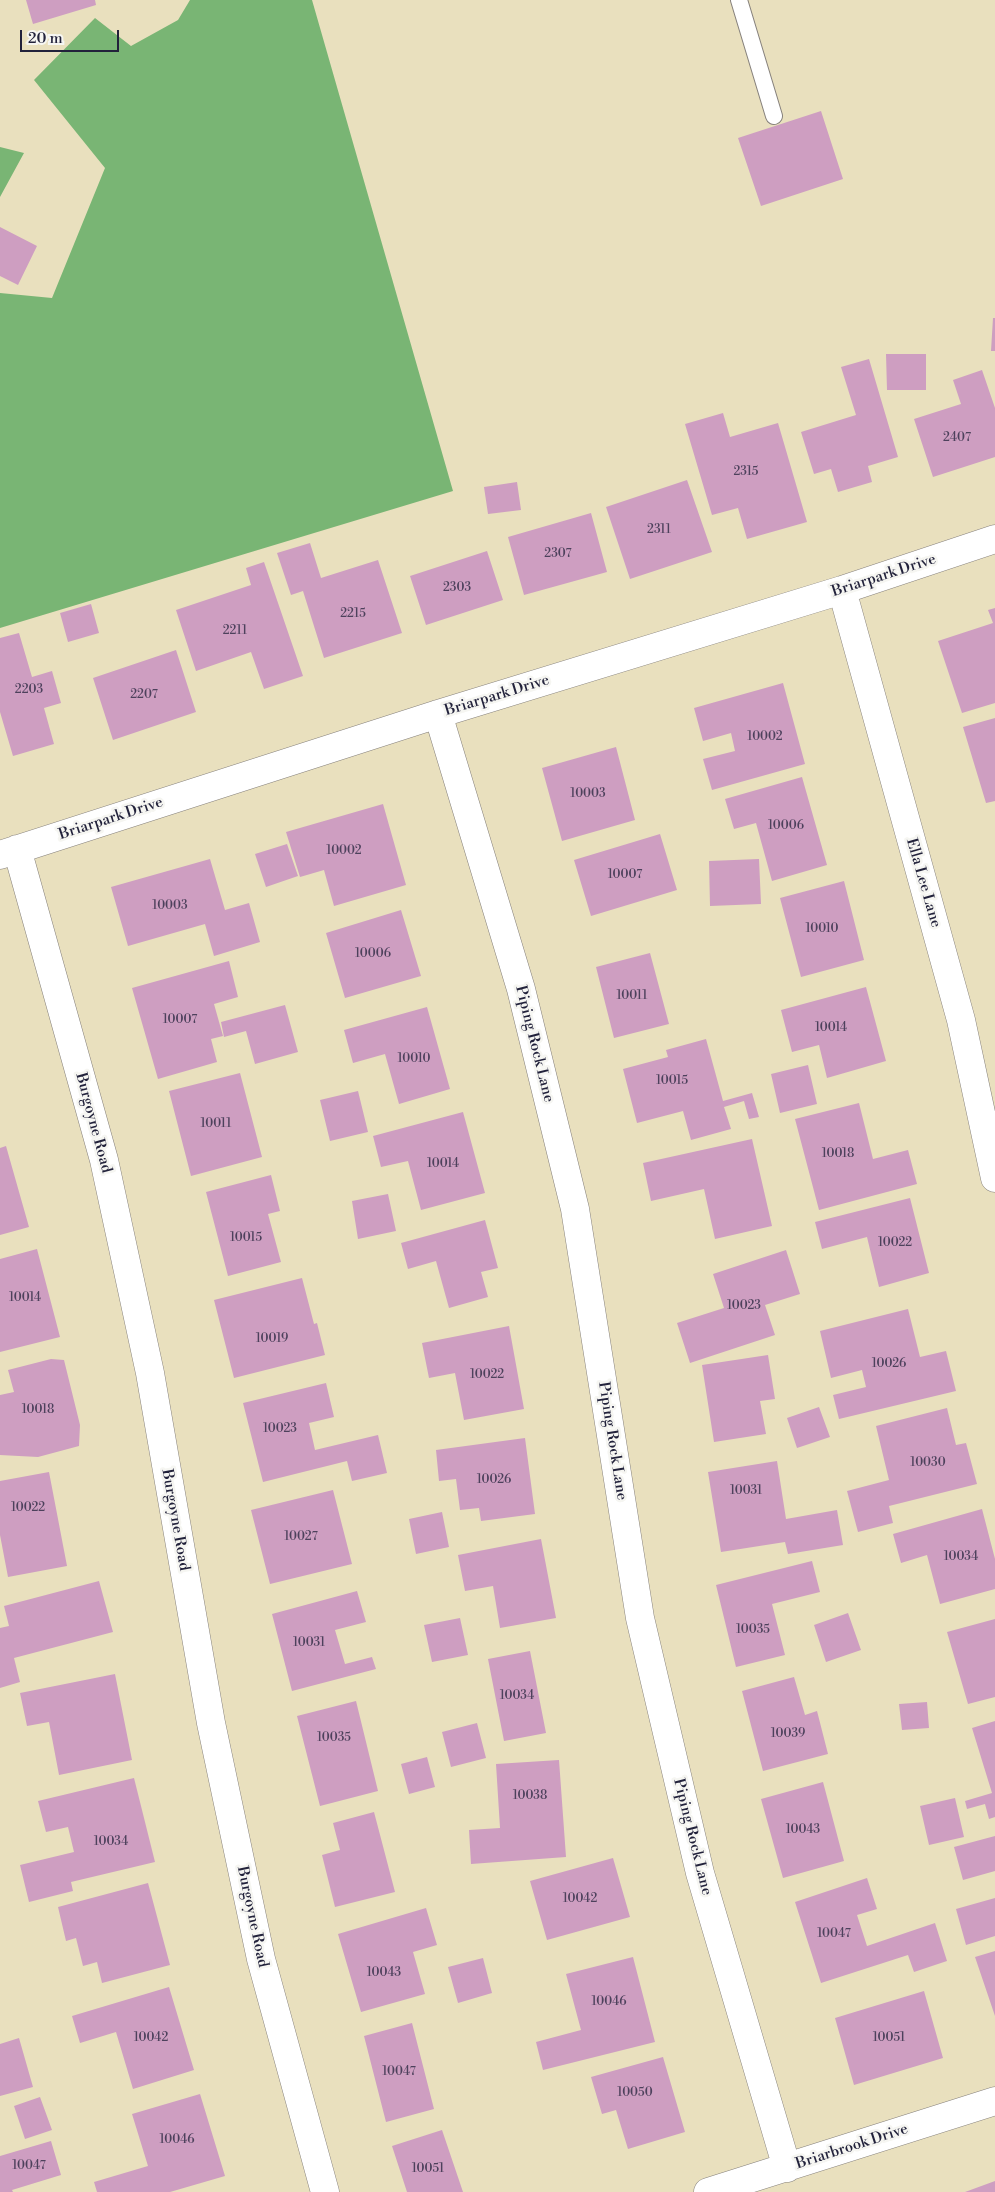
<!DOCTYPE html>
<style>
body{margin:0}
#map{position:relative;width:995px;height:2192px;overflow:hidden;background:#e9e0be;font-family:"Libre Bodoni",serif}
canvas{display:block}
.scale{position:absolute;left:20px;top:30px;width:99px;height:22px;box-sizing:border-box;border:2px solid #22223b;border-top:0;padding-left:6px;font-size:15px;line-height:18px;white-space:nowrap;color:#22223b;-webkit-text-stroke:4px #f6f6f2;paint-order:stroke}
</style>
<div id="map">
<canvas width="995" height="2192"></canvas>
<div class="scale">20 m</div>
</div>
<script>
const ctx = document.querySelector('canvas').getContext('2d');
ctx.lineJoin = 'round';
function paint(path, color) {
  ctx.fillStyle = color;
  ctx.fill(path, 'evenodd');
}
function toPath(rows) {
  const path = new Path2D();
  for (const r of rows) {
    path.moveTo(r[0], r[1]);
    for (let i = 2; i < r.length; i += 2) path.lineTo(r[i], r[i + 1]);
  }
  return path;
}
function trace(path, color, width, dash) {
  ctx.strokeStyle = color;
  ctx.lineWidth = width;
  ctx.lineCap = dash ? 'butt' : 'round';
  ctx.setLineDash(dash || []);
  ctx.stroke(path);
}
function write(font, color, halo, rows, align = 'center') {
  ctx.font = font + ' "Libre Bodoni",serif';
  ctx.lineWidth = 5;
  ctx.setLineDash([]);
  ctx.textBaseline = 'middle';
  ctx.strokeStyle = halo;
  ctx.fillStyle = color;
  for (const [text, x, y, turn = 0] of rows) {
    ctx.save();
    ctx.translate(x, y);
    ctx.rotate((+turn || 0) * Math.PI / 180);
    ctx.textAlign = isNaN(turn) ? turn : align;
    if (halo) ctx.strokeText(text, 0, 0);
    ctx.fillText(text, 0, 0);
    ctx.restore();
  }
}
paint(toPath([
 [190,0,312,0,453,491,0,628,0,293,52,298,105,168,34,80,95,18,131,46,178,20],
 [0,147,24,153,0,197]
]), '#79b574');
paint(toPath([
 [26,0,95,0,96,5,33,24],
 [821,111,843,179,761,206,738,138],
 [0,227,37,246,18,285,0,276],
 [993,318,995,318,995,351,991,351],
 [886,354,926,354,926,390,887,390],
 [869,359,898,457,868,466,872,482,838,492,831,469,814,474,801,432,856,415,841,367],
 [982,370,995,408,995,457,933,477,914,419,961,404,953,380],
 [723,413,730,437,778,423,807,522,747,539,738,508,712,515,685,424],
 [687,480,712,552,630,579,606,507],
 [517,482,521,510,488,514,484,487],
 [591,513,607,572,524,595,508,537],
 [310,543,321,578,378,560,402,633,324,658,303,591,291,595,277,553],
 [487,551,503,600,426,625,410,576],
 [264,562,303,676,264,689,251,652,196,671,176,610,251,585,246,568],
 [91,604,99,633,68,642,60,613],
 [995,608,995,703,962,713,938,641,993,623,988,610],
 [19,633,32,677,52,671,61,703,44,708,54,744,13,756,0,712,0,638],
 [176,650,196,712,113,740,93,678],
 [783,683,805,764,712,790,703,759,735,751,731,733,703,741,694,708],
 [995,718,995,801,986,803,963,727],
 [616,747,635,820,562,841,542,768],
 [802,777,827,865,772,881,756,823,734,829,725,799],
 [383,804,406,885,334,906,324,870,300,877,286,832],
 [660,834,677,890,591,916,574,860],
 [287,844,298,876,266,887,255,854],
 [210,859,225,910,249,903,260,942,214,956,205,924,128,946,111,887],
 [759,859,761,904,710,906,709,861],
 [844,881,864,960,801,977,780,898],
 [401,910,421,976,345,998,326,933],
 [650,953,669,1024,614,1038,596,967],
 [229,961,238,997,214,1004,223,1036,211,1039,217,1062,158,1079,132,988],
 [866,987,886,1061,827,1078,819,1045,792,1052,781,1010],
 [285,1005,298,1052,255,1064,246,1031,224,1037,221,1022],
 [427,1007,450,1089,399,1104,385,1054,353,1063,344,1030],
 [706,1039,723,1101,752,1093,759,1117,749,1119,744,1101,724,1107,731,1129,691,1140,683,1111,637,1123,623,1069,668,1057,666,1050],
 [808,1065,817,1104,780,1113,771,1074],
 [240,1073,262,1157,191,1176,169,1091],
 [358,1091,368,1132,330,1141,320,1100],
 [859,1103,873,1159,908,1150,917,1184,819,1210,795,1119],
 [463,1112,485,1193,421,1210,408,1161,381,1167,373,1136],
 [752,1139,772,1226,715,1239,704,1189,651,1201,643,1163],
 [6,1146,29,1227,0,1235,0,1148],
 [271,1175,280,1211,268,1214,281,1262,228,1276,206,1192],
 [388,1194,396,1231,358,1239,352,1201],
 [910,1198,929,1273,879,1287,867,1237,822,1249,815,1222],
 [485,1220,498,1268,481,1272,488,1297,449,1308,436,1261,408,1269,401,1243],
 [37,1249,60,1337,0,1352,0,1259],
 [786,1250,800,1294,765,1305,775,1335,690,1363,677,1323,724,1308,713,1274],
 [302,1278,314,1324,317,1323,325,1355,234,1378,214,1300],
 [908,1309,920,1357,946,1351,956,1391,839,1419,833,1395,866,1387,862,1370,831,1378,820,1331],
 [509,1326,524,1409,464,1420,455,1373,429,1378,422,1343],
 [768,1355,775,1399,760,1401,766,1434,714,1442,702,1365],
 [51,1359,64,1360,80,1425,79,1446,38,1457,0,1455,0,1395,14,1392,8,1370],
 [326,1383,334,1417,309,1423,315,1450,378,1435,387,1473,352,1481,347,1461,263,1482,243,1403],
 [819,1407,830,1437,797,1448,787,1418],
 [947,1408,956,1445,966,1443,977,1484,889,1506,893,1523,858,1532,847,1491,889,1480,876,1426],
 [525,1438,535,1514,481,1521,479,1508,460,1510,456,1479,439,1481,436,1450],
 [777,1461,786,1519,837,1510,843,1545,788,1554,785,1542,721,1552,708,1472],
 [49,1472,67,1566,8,1577,0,1535,0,1481],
 [333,1490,352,1564,270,1584,251,1510],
 [982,1509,995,1559,995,1589,940,1604,927,1555,901,1563,893,1534],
 [442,1512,449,1547,416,1554,409,1519],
 [541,1539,556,1618,500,1628,493,1586,465,1591,458,1555],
 [812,1561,820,1592,772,1604,785,1655,736,1667,716,1585],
 [99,1581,113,1632,14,1658,20,1682,0,1688,0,1628,9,1626,4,1606],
 [357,1591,366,1622,335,1630,345,1664,372,1657,376,1669,292,1691,272,1614],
 [848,1613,861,1650,826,1662,814,1625],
 [460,1618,468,1655,432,1662,424,1625],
 [995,1619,995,1697,968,1704,947,1632],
 [530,1651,546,1733,504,1741,488,1659],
 [115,1674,132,1760,59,1775,49,1722,27,1726,20,1693],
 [794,1677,805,1715,817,1711,828,1754,763,1771,742,1691],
 [356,1701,378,1791,320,1806,297,1716],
 [927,1702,929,1728,902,1730,899,1704],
 [995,1721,995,1817,989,1819,985,1804,967,1809,965,1801,992,1793,972,1728],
 [477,1723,486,1758,451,1767,442,1732],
 [427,1757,435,1787,409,1794,401,1764],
 [559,1760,566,1857,471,1864,469,1830,500,1828,496,1764],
 [134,1778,155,1862,71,1882,73,1891,29,1902,20,1865,74,1852,68,1827,46,1832,38,1801],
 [823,1782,844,1861,783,1878,761,1799],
 [955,1798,964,1837,929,1845,920,1806],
 [374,1812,395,1892,335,1907,322,1855,340,1850,333,1823],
 [995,1836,995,1871,963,1880,954,1847],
 [613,1858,630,1917,547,1940,530,1881],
 [867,1878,877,1909,857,1915,867,1946,935,1923,947,1961,914,1972,908,1955,821,1983,795,1902],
 [148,1883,170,1965,102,1983,97,1962,83,1966,76,1938,66,1941,58,1907],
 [995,1898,995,1936,966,1945,956,1909],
 [426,1908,437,1945,413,1952,425,1994,361,2012,338,1934],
 [995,1951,995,2016,975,1957],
 [633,1957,655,2042,543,2070,536,2042,581,2030,566,1974],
 [483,1958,492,1993,458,2003,448,1967],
 [169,1987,194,2070,133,2089,116,2032,80,2043,72,2016],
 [924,1991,943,2058,854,2085,835,2018],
 [412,2023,434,2109,386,2122,364,2036],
 [19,2038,33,2087,0,2096,0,2044],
 [663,2057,685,2132,628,2149,616,2110,602,2114,591,2077],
 [200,2094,225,2176,170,2192,97,2192,94,2182,148,2166,132,2114],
 [40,2097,52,2130,25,2139,14,2106],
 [442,2130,463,2192,407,2192,392,2146],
 [51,2141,61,2175,12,2190,13,2192,0,2192,0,2156],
 [995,2181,995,2192,965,2192]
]), '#ce9ec1');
const lane = toPath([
 [739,0,774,116]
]);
const street = toPath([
 [842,590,961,1020,995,1178],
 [438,714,521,989,575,1209,640,1618,700,1873,787,2168],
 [17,849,104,1160,150,1373,211,1723,261,1959,325,2192],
 [0,855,438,714,842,590,995,539],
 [708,2192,995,2101]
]);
trace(lane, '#86817c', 18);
trace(street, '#86817c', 29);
trace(lane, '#fff', 16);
trace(street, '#fff', 28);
write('12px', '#4d415c', null, [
 ["2407",957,438],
 ["2315",746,472],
 ["2311",659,530],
 ["2307",558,554],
 ["2303",457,588],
 ["2215",353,614],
 ["2211",235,631],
 ["2203",29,690],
 ["2207",144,695],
 ["10002",765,737],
 ["10003",588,794],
 ["10006",786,826],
 ["10002",344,851],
 ["10007",625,875],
 ["10003",170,906],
 ["10010",822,929],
 ["10006",373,954],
 ["10011",632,996],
 ["10007",180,1020],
 ["10014",831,1028],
 ["10010",414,1059],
 ["10015",672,1081],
 ["10011",216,1124],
 ["10018",838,1154],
 ["10014",443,1164],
 ["10015",246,1238],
 ["10022",895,1243],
 ["10014",25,1298],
 ["10023",744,1306],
 ["10019",272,1339],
 ["10026",889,1364],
 ["10022",487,1375],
 ["10018",38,1410],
 ["10023",280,1429],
 ["10030",928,1463],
 ["10026",494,1480],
 ["10031",746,1491],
 ["10022",28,1508],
 ["10027",301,1537],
 ["10034",961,1557],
 ["10035",753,1630],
 ["10031",309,1643],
 ["10034",517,1696],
 ["10039",788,1734],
 ["10035",334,1738],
 ["10038",530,1796],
 ["10043",803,1830],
 ["10034",111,1842],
 ["10042",580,1899],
 ["10047",834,1934],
 ["10043",384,1973],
 ["10046",609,2002],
 ["10042",151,2038],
 ["10051",889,2038],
 ["10047",399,2072],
 ["10050",635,2093],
 ["10046",177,2140],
 ["10047",29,2166],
 ["10051",428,2169]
]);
write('15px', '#22223b', '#f6f6f2', [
 ["Briarpark Drive",884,576,-18],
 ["Briarpark Drive",497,696,-17],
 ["Briarpark Drive",111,819,-18],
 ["Ella Lee Lane",923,883,74],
 ["Piping Rock Lane",534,1044,76],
 ["Burgoyne Road",93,1123,75],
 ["Piping Rock Lane",612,1441,81],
 ["Burgoyne Road",175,1520,80],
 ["Piping Rock Lane",692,1837,76],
 ["Burgoyne Road",252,1917,78],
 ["Briarbrook Drive",852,2147,-18]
]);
</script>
